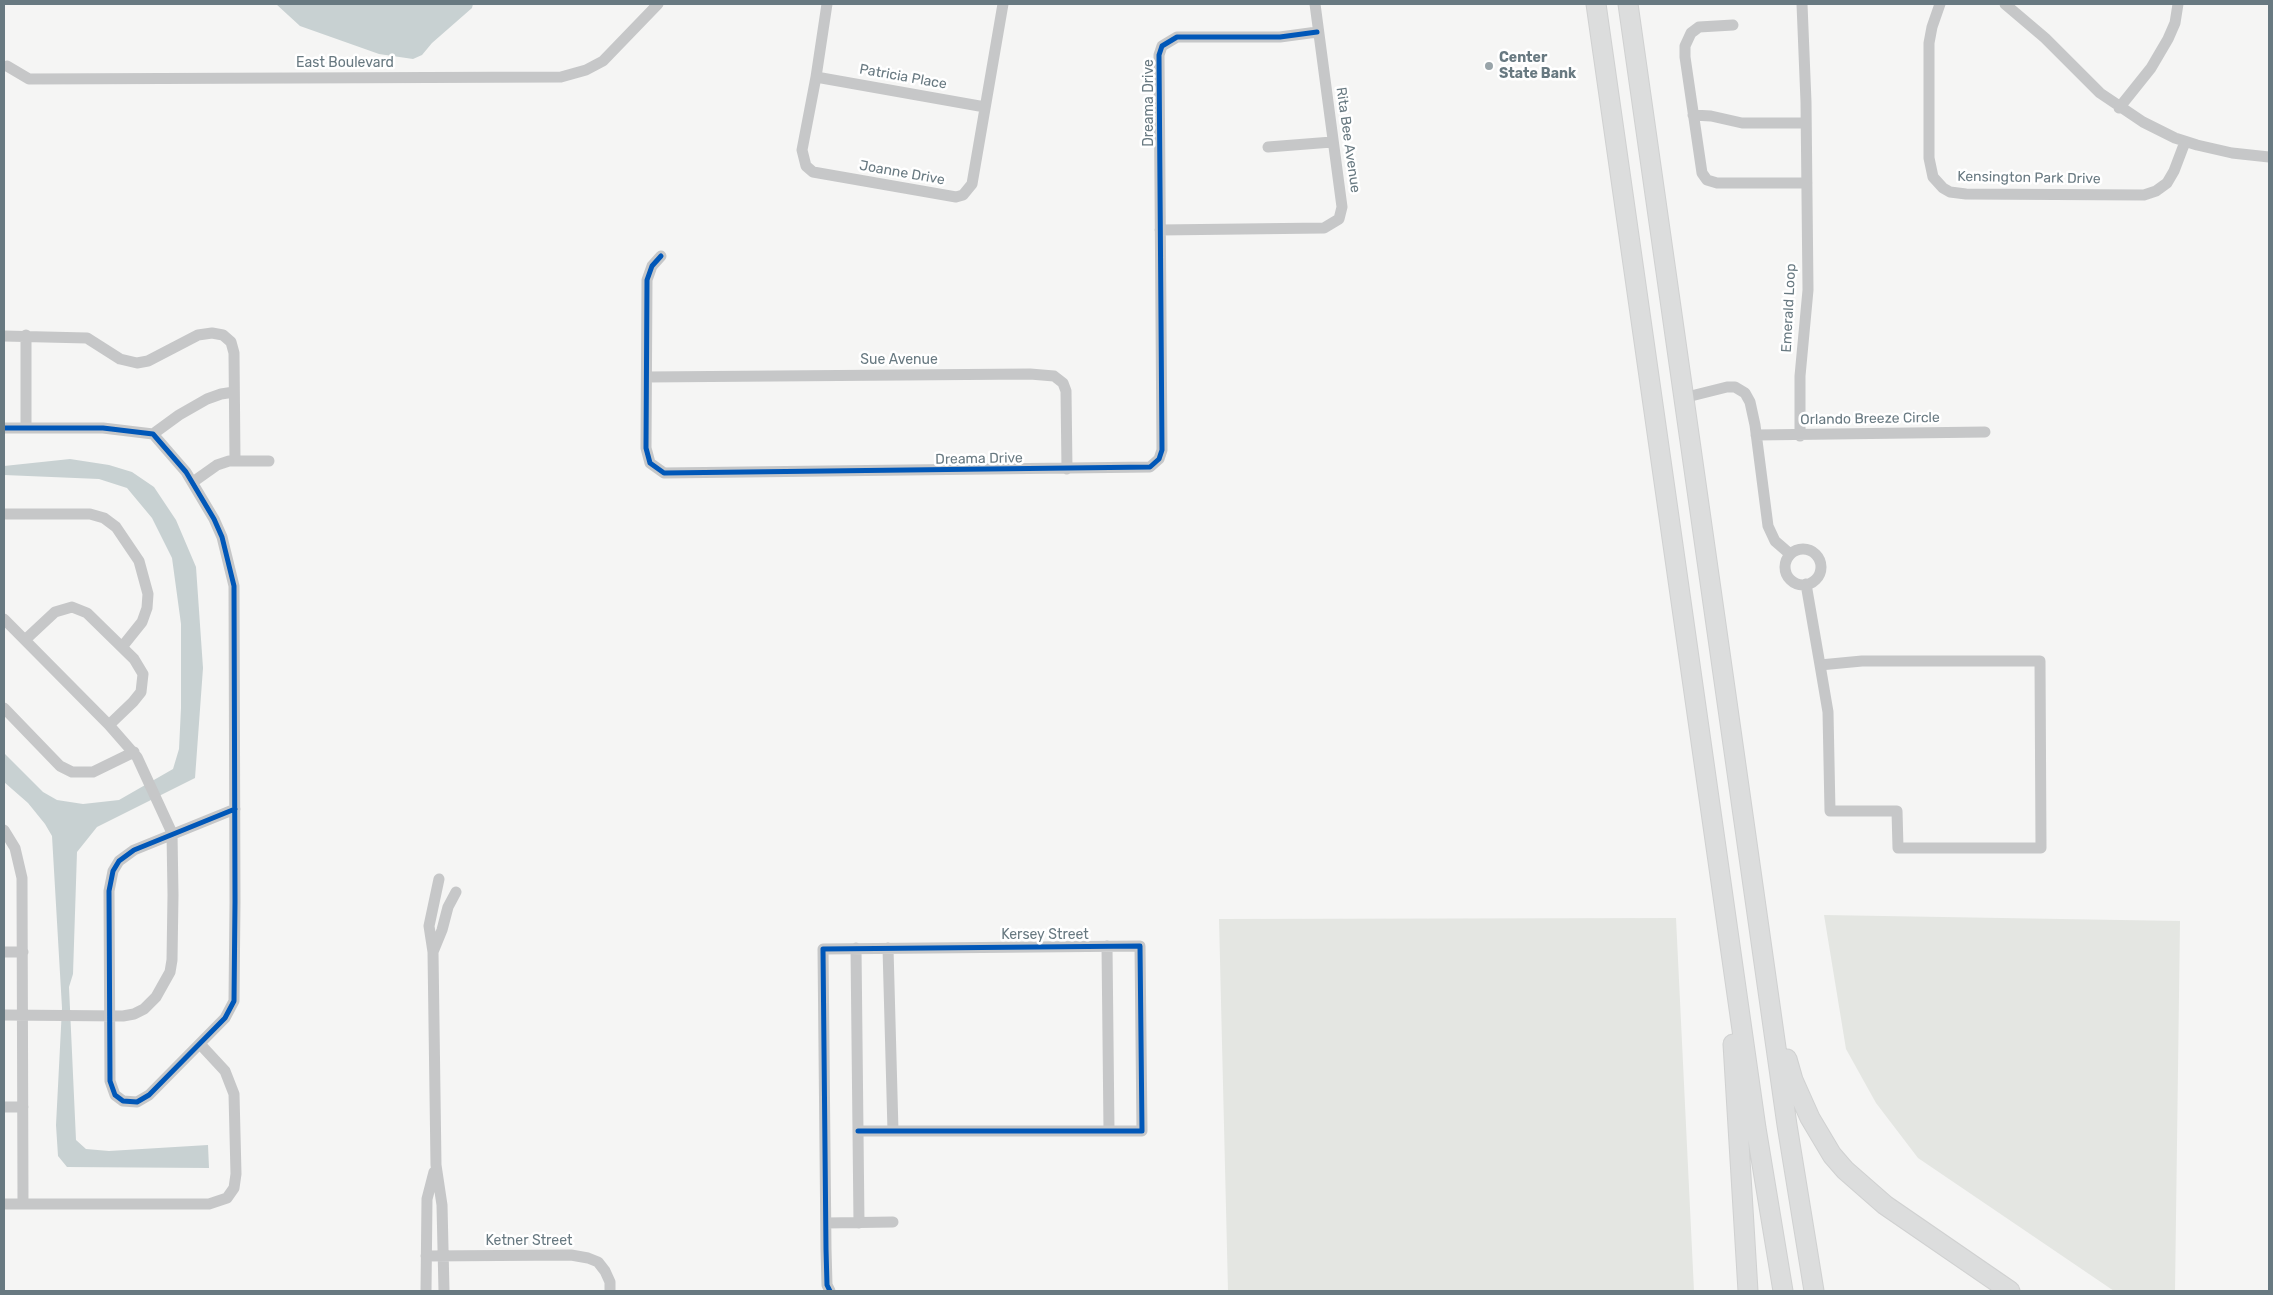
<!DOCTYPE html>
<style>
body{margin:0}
#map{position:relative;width:2273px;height:1295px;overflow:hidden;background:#f5f5f4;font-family:Rubik,sans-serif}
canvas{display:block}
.frame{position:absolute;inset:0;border:5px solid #687981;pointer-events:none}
</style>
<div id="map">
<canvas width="2273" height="1295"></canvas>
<div class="frame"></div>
</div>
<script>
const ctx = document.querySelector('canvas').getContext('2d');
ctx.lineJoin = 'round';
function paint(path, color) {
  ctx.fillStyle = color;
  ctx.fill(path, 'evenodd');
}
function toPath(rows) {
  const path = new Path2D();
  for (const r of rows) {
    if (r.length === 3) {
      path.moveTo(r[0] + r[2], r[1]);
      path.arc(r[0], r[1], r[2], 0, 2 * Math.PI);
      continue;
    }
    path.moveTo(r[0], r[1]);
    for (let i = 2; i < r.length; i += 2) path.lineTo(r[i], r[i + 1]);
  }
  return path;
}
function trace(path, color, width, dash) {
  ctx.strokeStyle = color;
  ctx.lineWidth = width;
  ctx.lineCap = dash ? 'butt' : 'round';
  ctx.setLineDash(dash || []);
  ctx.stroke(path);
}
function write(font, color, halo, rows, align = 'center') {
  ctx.font = font + ' Rubik,sans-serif';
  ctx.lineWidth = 5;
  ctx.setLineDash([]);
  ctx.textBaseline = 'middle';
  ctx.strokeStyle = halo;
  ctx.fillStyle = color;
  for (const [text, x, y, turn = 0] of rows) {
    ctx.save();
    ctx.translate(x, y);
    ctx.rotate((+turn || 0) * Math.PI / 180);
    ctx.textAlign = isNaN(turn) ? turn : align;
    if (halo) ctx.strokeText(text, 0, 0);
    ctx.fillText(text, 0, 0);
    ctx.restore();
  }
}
paint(toPath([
 [1824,915,2180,921,2175,1291,2114,1291,1918,1158,1876,1103,1846,1049],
 [1676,918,1694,1291,1228,1291,1219,919]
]), '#e4e6e2');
paint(toPath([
 [276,4,473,4,472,8,432,43,422,55,413,59,379,54,300,26],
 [70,459,109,465,132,472,154,487,176,520,196,567,203,668,195,778,97,827,77,852,73,974,69,987,76,1140,86,1149,109,1151,208,1145,209,1168,67,1167,58,1156,56,1125,62,1008,52,836,45,824,28,803,4,782,4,753,43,792,57,800,83,804,119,800,173,769,179,749,181,708,181,624,172,558,152,518,127,488,99,479,4,475,4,466]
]), '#c8d1d2');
const trunk = toPath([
 [1596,4,1756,1128,1783,1291],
 [1628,4,1787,1125,1814,1291],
 [1733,1044,1748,1291],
 [1787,1059,1793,1080,1810,1118,1832,1155,1845,1170,1885,1205,2010,1291]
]);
trace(trunk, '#d0d1d1', 21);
trace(toPath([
 [827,4,816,77,802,150,806,166,813,172,956,197,963,195,972,184,1003,4],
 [1940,4,1932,27,1929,43,1929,158,1933,177,1943,188,1950,192,1966,194,2144,195,2156,191,2167,183,2174,171,2185,142],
 [2005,4,2045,38,2100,93,2143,122,2175,138,2197,145,2232,153,2269,157],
 [1733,25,1699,27,1691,33,1685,46,1685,57,1702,173,1707,180,1717,183,1807,183],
 [7,66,29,79,561,77,586,70,603,61,658,4],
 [816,77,985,107],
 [2119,108,2151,68,2168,39,2175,23,2178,4],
 [1693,115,1711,116,1742,123,1806,123],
 [1268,147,1332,142],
 [1160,230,1324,228,1339,219,1342,207,1315,4],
 [661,256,652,266,647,280,646,448,650,463,664,473,1150,467,1159,459,1162,450,1159,55,1162,46,1177,37,1280,37,1317,32],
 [4,336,87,338,120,359,137,363,148,361,198,335,212,333,223,335,231,342,234,353,235,460],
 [647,377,1030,374,1054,376,1063,383,1066,391,1067,469],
 [1683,398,1727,387,1735,387,1745,393,1750,402,1755,425,1768,526,1775,541,1790,554],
 [4,428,103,428,153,434,186,472,214,519,222,537,234,586,235,902,234,1001,225,1018,149,1095,137,1102,123,1101,115,1095,110,1081,109,891,113,871,119,861,134,850,235,809],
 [26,428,26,335],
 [153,434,179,415,207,399,221,394,234,392],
 [1756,435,1985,432],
 [1800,436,1800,376,1808,290,1806,102,1802,4],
 [193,482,217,465,229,461,269,461],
 [4,514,90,514,104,518,116,527,139,561,148,594,147,608,142,622,122,647],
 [1803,567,18],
 [1806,584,1820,665,1862,661,2040,661,2041,848,1898,848,1897,811,1830,811,1828,712,1820,665],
 [4,619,109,725,137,757,172,833,173,895,172,960,170,972,156,997,144,1009,134,1014,123,1016,4,1015],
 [25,640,55,612,72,607,87,613,134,659,143,674,141,692,133,702,109,725],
 [4,708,60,766,72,772,93,772,134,752],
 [4,830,15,848,22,878,23,1204],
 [439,879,429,926,433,952,436,1165,442,1205,444,1291],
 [1107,946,1109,1131],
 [856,948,859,1223],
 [888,948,893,1131],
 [4,952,23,952],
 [433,952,442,930,448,907,456,892],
 [4,1107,23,1107],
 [4,1204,209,1204,227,1198,234,1188,236,1174,234,1094,225,1071,200,1044],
 [826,1223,893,1222],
 [426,1256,571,1255,588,1258,598,1262,605,1271,610,1282,610,1291],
 [426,1291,427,1199,434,1172],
 [830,1291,827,1285,826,1249,823,949,1140,946,1142,1131,858,1131]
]), '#c6c7c8', 11);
trace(trunk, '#dcdddd', 19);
trace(toPath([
 [661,256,652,266,647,280,646,448,650,463,664,473,1150,467,1159,459,1162,450,1159,55,1162,46,1177,37,1280,37,1317,32],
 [4,428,103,428,153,434,186,472,214,519,222,537,234,586,235,902,234,1001,225,1018,149,1095,137,1102,123,1101,115,1095,110,1081,109,891,113,871,119,861,134,850,235,809],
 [830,1291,827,1285,826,1249,823,949,1140,946,1142,1131,858,1131]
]), '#0057b8', 5);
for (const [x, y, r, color] of [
 [1489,66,5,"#99a4a9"]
]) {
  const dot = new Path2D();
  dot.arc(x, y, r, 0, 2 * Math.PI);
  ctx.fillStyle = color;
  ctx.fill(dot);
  trace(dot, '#fff', 2);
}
write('bold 14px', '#687981', '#fff', [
 ["Center",1499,58],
 ["State Bank",1499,74]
], 'left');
write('14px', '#687981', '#fff', [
 ["East Boulevard",345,63],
 ["Patricia Place",903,77,10],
 ["Dreama Drive",1149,103,-90],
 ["Rita Bee Avenue",1348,140,82],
 ["Joanne Drive",902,173,10],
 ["Kensington Park Drive",2029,178,1],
 ["Emerald Loop",1789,308,-87],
 ["Sue Avenue",899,360],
 ["Orlando Breeze Circle",1870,419,-1],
 ["Dreama Drive",979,459,-1],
 ["Kersey Street",1045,935],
 ["Ketner Street",529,1241]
]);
</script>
